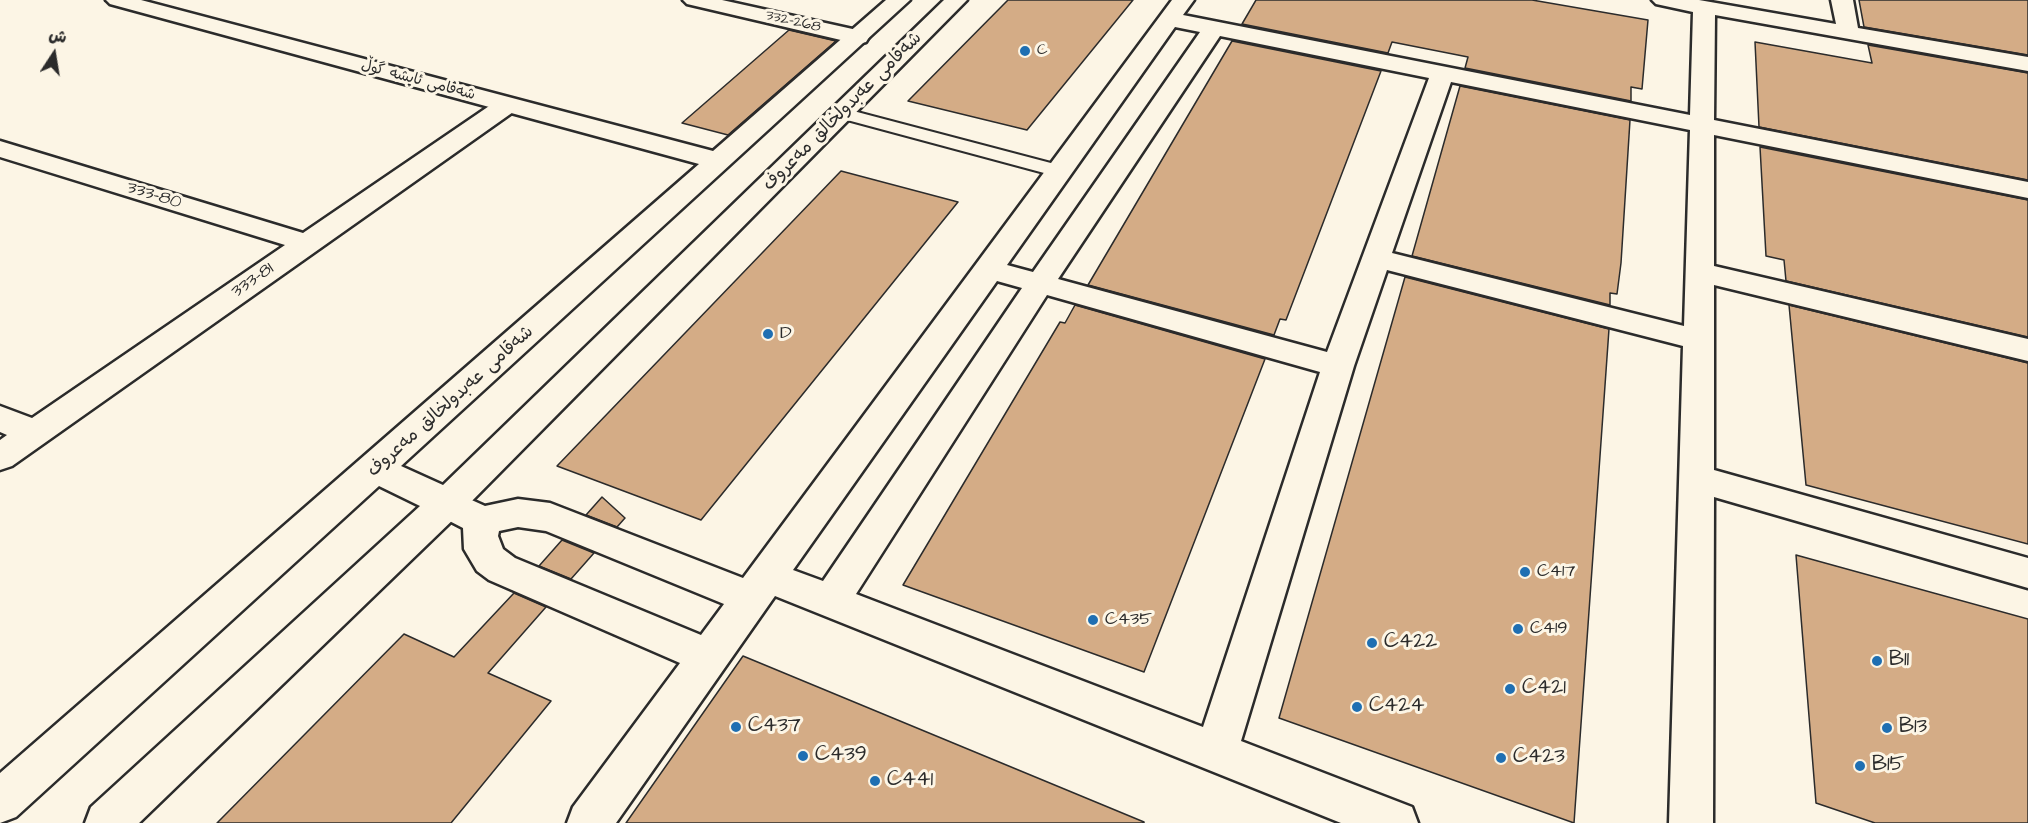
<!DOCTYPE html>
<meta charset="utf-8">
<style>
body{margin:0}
#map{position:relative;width:2028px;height:823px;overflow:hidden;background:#fcf5e5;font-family:"Architects Daughter","Playpen Sans Arabic",sans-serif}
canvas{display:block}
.north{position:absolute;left:24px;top:24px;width:60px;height:60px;-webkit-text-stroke:4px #fcf5e5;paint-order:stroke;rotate:12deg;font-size:16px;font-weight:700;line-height:24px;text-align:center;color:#2b2b2b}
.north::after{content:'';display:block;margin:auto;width:21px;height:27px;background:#2b2b2b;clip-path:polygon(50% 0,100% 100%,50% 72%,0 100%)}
</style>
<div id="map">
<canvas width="2028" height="823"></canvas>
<div class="north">ش</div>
</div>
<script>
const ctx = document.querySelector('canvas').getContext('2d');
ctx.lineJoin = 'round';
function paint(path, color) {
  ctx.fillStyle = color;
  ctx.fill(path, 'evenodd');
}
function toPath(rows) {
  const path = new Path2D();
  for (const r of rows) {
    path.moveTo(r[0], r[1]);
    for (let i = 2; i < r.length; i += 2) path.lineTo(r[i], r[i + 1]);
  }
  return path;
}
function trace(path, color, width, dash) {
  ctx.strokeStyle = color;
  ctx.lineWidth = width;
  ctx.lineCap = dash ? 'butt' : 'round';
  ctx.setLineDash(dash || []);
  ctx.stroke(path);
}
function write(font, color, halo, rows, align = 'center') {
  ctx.font = font + ' "Architects Daughter","Playpen Sans Arabic",sans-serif';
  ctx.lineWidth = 6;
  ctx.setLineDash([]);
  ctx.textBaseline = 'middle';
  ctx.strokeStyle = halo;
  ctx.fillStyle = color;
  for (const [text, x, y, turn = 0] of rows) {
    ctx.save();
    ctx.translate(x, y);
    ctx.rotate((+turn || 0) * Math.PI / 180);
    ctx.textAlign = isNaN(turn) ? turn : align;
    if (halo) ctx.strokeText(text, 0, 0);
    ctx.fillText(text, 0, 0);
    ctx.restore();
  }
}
const building = toPath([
 [1008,0,1133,0,1027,130,908,101,1008,0],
 [1256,0,1532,0,1648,20,1642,89,1631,87,1631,101,1465,68,1468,57,1392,42,1388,53,1242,24,1256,0],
 [1859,0,2028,0,2028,55,1864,27,1859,0],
 [789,30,836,41,728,135,682,123,789,30],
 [1232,41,1381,71,1286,320,1280,319,1274,335,1088,285,1232,41],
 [1755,42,1872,63,1868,45,2028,73,2028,180,1759,127,1755,42],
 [1460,86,1630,120,1621,263,1617,294,1610,293,1610,305,1412,256,1460,86],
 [1760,147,2028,200,2028,337,1786,281,1784,260,1766,256,1760,147],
 [841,171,958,202,701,520,557,466,841,171],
 [1405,277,1609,329,1574,823,1279,718,1405,277],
 [1075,305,1265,359,1144,672,903,585,1060,322,1065,323,1075,305],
 [1789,305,2028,363,2028,544,1806,485,1789,305],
 [602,497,625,518,617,527,586,515,602,497],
 [562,540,594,553,571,579,539,566,562,540],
 [1796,555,2028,619,2028,823,1875,823,1816,803,1796,555],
 [514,593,546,607,488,673,551,701,451,823,217,823,404,634,454,657,514,593],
 [743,656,1144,822,1144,823,626,823,743,656]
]);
paint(building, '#d4ac86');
trace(building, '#2b2b2b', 1.5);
const lane = toPath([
 [842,108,1066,167,1068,171,1059,177,836,117,833,113,842,108]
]);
const street = toPath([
 [683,0,722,0,866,32,869,37,866,42,858,44,687,4,683,0],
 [1172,0,1194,0,1183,15,1690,115,1693,12,1656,4,1652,0,1699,0,1836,24,1831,0,1853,0,1858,28,2028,57,2028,71,1715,15,1714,120,2028,182,2028,198,1714,135,1714,266,2028,339,2028,361,1714,285,1714,470,2028,558,2028,588,1714,497,1713,823,1669,823,1683,346,1387,270,1354,366,1241,741,1412,807,1418,823,1341,823,775,596,616,823,567,823,573,807,680,663,489,580,477,571,464,549,463,528,434,513,429,503,434,493,447,489,485,506,518,499,550,503,743,578,1172,0],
 [1175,27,1200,32,1033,272,1007,265,1175,27],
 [1220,36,1429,78,1327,352,1058,279,1220,36],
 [1451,82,1690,130,1684,326,1392,253,1451,82],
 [997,281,1022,288,823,581,793,570,997,281],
 [1047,295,1320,372,1203,727,856,594,1047,295],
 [518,527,546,531,724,604,701,635,515,558,503,549,498,536,499,531,518,527],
 [507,98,516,100,519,105,516,110,12,466,0,470,0,440,7,435,0,432,0,406,32,418,285,245,0,157,0,141,303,233,498,100,507,98]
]);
const secondary = toPath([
 [106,0,141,0,713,151,886,0,910,0,401,466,443,485,944,0,967,0,460,513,139,823,85,823,91,807,420,506,379,486,16,817,0,823,0,773,699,164,110,4,106,0]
]);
trace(lane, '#2b2b2b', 4);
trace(street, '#2b2b2b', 5);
trace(secondary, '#2b2b2b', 5);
paint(lane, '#fcf5e5');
paint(street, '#fcf5e5');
paint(secondary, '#fcf5e5');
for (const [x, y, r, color] of [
 [1025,51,6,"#1f6fb2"],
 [768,334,6,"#1f6fb2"],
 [1525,572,6,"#1f6fb2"],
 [1093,620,6,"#1f6fb2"],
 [1518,629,6,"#1f6fb2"],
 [1372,643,6,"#1f6fb2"],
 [1877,661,6,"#1f6fb2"],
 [1510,689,6,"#1f6fb2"],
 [1357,707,6,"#1f6fb2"],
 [736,727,6,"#1f6fb2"],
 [1887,728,6,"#1f6fb2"],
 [803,756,6,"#1f6fb2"],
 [1501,758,6,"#1f6fb2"],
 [1860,766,6,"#1f6fb2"],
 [875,781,6,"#1f6fb2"]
]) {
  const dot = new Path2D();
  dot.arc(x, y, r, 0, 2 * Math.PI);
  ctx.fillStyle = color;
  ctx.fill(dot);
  trace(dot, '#fcf5e5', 2);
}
write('15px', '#2b2b2b', '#fcf5e5', [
 ["332-268",793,22,13],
 ["شەقامی ئایشە گوڵ",418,81,15]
]);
write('15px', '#2b2b2b', '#fcf5e5', [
 ["C",1037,51]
], 'left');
write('18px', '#2b2b2b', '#fcf5e5', [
 ["شەقامی عەبدولخالق مەعروف",843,112,-45],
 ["333-80",154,196,17],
 ["333-81",253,281,-35],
 ["شەقامی عەبدولخالق مەعروف",451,402,-42]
]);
write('18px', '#2b2b2b', '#fcf5e5', [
 ["D",780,334],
 ["C417",1537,572],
 ["C435",1105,620],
 ["C419",1530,629]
], 'left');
write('21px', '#2b2b2b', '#fcf5e5', [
 ["C422",1384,643],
 ["B11",1889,661],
 ["C421",1522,689],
 ["C424",1369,707],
 ["C437",748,727],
 ["B13",1899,728],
 ["C439",815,756],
 ["C423",1513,758],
 ["B15",1872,766],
 ["C441",887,781]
], 'left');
</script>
